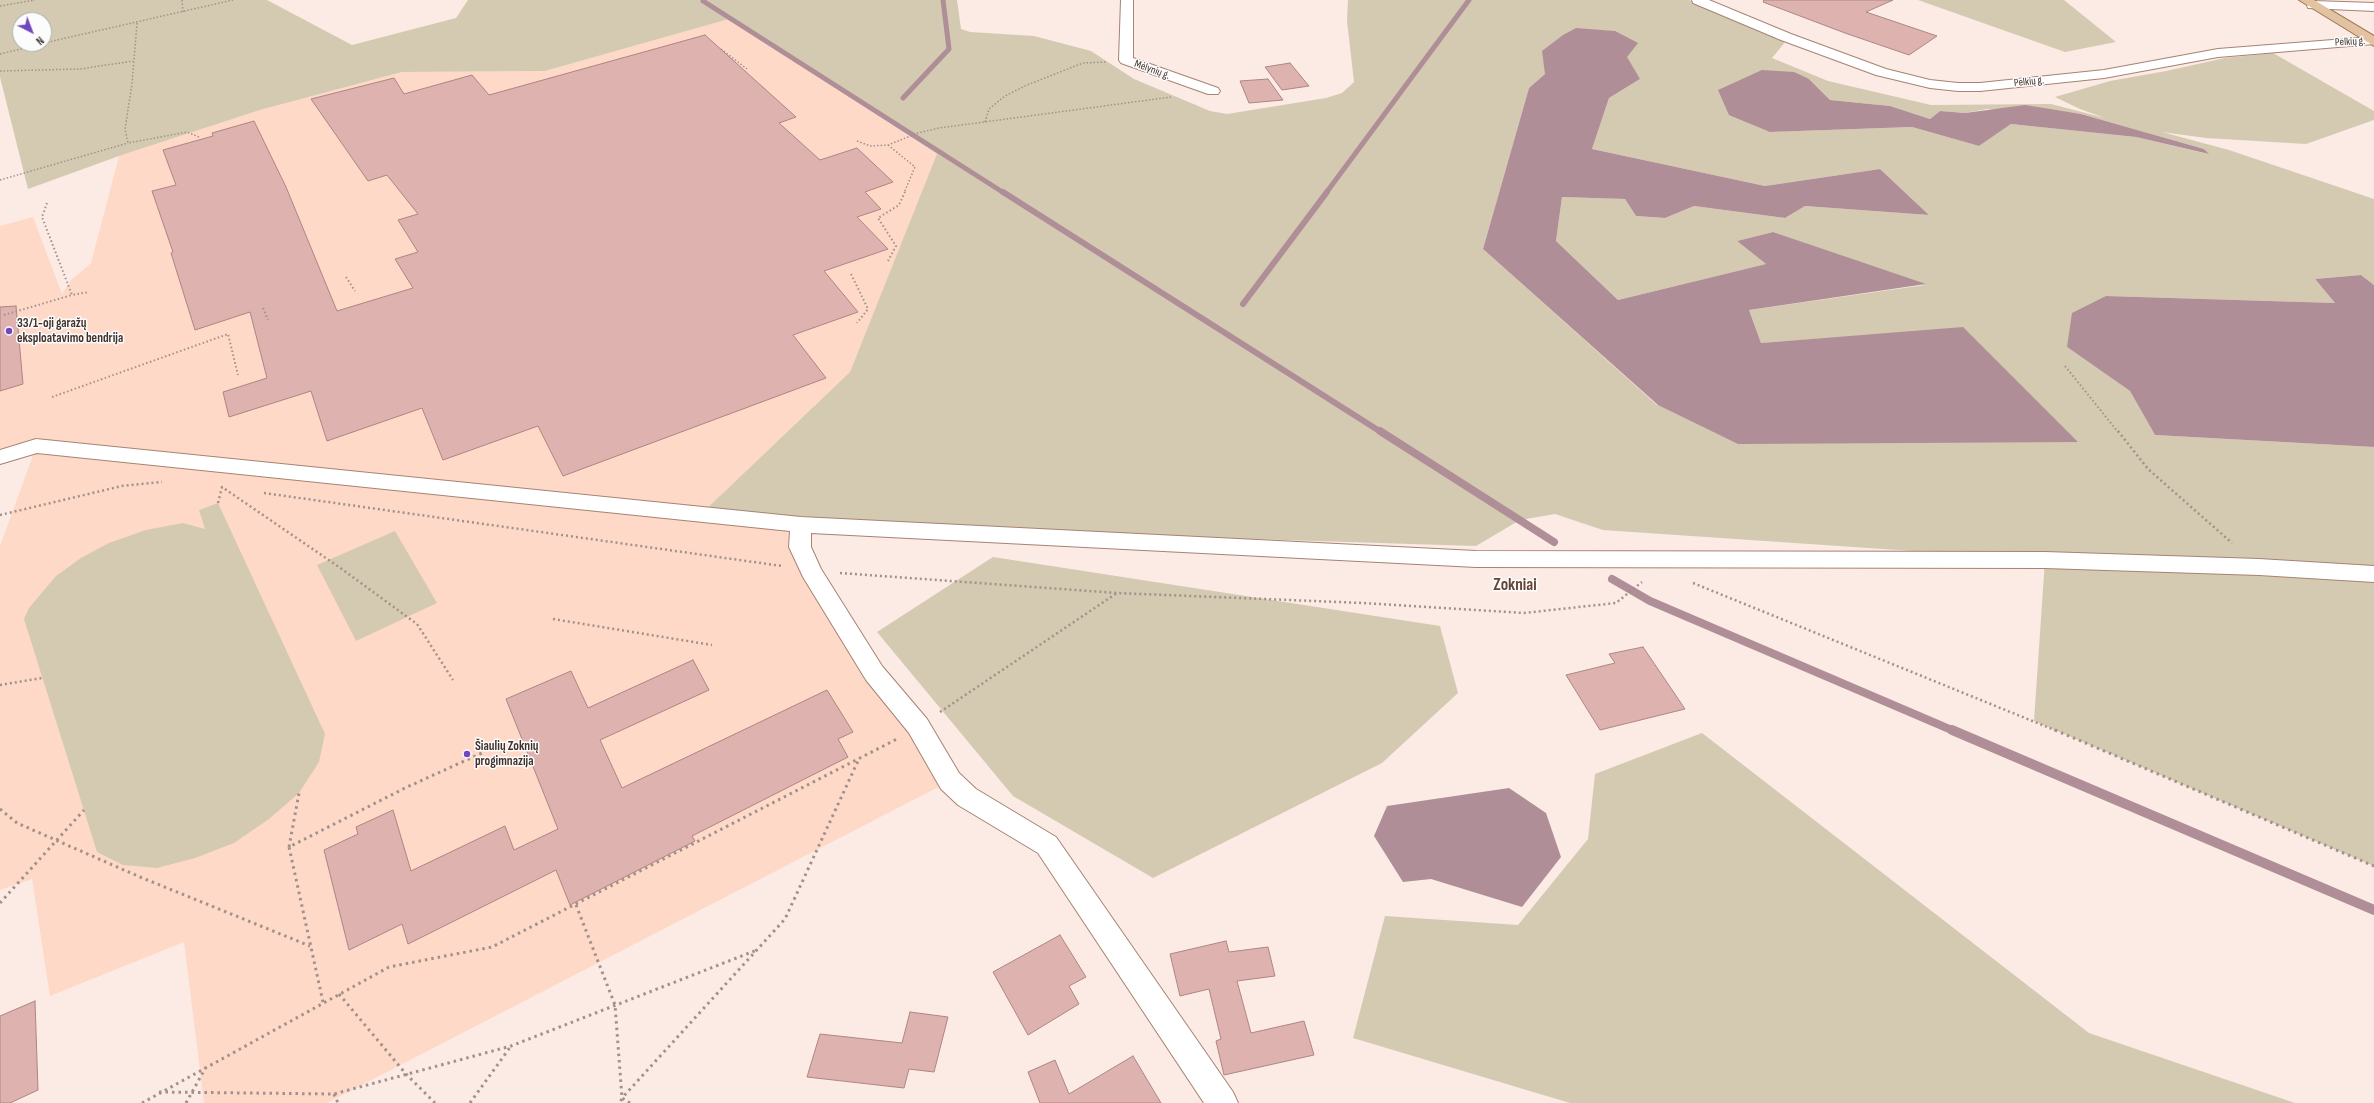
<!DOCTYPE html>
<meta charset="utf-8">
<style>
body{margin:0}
#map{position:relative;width:2374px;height:1103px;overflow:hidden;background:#fbebe4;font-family:"Sofia Sans Condensed",sans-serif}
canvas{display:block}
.north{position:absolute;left:12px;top:12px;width:40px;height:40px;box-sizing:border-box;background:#fcfcfc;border:1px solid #b2aba9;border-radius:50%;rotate:138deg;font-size:11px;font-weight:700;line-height:16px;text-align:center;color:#42322c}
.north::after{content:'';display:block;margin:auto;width:14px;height:18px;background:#7246bf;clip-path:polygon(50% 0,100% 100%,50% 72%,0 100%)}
</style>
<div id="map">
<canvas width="2374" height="1103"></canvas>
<div class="north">N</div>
</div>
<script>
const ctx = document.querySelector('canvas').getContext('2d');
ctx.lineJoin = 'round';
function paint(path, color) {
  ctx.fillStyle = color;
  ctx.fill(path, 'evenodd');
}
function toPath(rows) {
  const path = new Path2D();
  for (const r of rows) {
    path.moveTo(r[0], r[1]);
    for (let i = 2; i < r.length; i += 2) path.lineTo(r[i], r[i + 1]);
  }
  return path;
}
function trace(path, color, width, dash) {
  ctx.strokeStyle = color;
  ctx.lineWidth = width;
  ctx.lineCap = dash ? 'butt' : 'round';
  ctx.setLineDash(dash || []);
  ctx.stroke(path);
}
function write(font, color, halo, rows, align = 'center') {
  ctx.font = font + ' "Sofia Sans Condensed",sans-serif';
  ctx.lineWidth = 3;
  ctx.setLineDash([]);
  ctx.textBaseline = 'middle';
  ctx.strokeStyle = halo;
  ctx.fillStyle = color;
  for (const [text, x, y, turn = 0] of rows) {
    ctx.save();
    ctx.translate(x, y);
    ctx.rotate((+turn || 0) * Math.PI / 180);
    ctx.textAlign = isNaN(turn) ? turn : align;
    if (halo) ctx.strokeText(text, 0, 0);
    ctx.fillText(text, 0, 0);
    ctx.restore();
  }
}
paint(toPath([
 [729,19,938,155,850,372,702,513,801,525,800,547,950,781,327,1103,204,1103,184,942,50,996,32,879,0,890,0,546,36,447,0,457,0,226,33,217,62,294,71,280,91,263,119,156,260,110,402,72,545,71]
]), '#ffd9c8');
paint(toPath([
 [0,0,267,0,352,45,456,18,468,0,957,0,961,29,970,32,1034,36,1091,51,1134,79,1210,111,1227,114,1326,98,1342,93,1354,82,1347,21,1348,0,1689,0,1786,41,1772,58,1828,81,1931,105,2051,104,2105,118,2080,109,2055,97,2110,81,2166,71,2225,58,2273,53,2374,111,2374,120,2306,144,2206,138,2162,132,2229,150,2374,199,2374,285,2361,275,2315,279,2335,303,2106,296,2067,347,2130,391,2155,435,2374,447,2374,866,2034,721,2045,560,1603,530,1555,514,1520,520,1476,546,801,525,701,514,850,372,937,154,729,19,545,71,402,72,260,110,119,156,28,189,0,77],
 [20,20,44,20,44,44,20,44],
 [1545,74,1640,79,1609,98,1592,149,1765,186,1880,169,1929,215,1805,206,1785,218,1694,206,1665,218,1636,216,1625,199,1562,197,1556,241,1618,300,1766,264,1737,241,1773,232,1925,285,1749,310,1761,343,1963,328,1657,405,1483,249,1529,88],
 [1809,79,1830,100,1890,106,1930,119,1940,111,1965,113,1987,109,2057,111,2081,114,2204,149,2208,154,2136,137,2011,124,1979,146,1912,127,1770,132],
 [1918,0,2064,0,2116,42,2065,52],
 [218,503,325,734,319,762,299,793,269,819,234,843,195,858,157,868,123,865,97,852,24,619,29,608,56,576,81,558,109,543,146,530,183,523,205,529,199,510],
 [395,531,437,603,356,641,317,565],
 [993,557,1440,626,1458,693,1382,763,1153,878,1013,796,877,632],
 [1702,733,2089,1033,2295,1103,1570,1103,1353,1038,1385,916,1518,925,1588,839,1595,774]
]), '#d4cab1');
paint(toPath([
 [1576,28,1615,31,1638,43,1627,57,1640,79,1609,98,1592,149,1765,186,1880,169,1929,215,1805,206,1785,218,1694,206,1665,218,1636,216,1625,199,1562,197,1556,241,1618,300,1766,264,1737,241,1773,232,1926,284,1749,310,1761,343,1963,327,2078,442,1738,444,1658,405,1483,249,1529,88,1545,74,1542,51,1563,35],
 [1762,70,1794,72,1809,79,1830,100,1890,106,1930,119,1940,111,1965,113,2025,105,2081,114,2204,149,2209,154,2136,137,2011,124,1979,146,1912,127,1770,132,1729,115,1718,90],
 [2361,275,2374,285,2374,447,2155,435,2130,391,2067,347,2072,313,2106,296,2335,303,2315,279],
 [1509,788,1546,813,1561,857,1522,907,1431,879,1403,882,1374,836,1387,806]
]), '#af8e97');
trace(toPath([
 [703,1,1004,193],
 [903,98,949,49,943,0],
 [1326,193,1469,0]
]), '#af8e97', 5);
trace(toPath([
 [1003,192,1381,432],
 [1243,304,1327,192]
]), '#af8e97', 6);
trace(toPath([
 [1380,431,1554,542],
 [1612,579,1650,601,1954,731]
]), '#af8e97', 8);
trace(toPath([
 [1952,730,2374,910]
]), '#af8e97', 10);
const building = toPath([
 [1764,0,1893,0,1866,12,1937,36,1909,55,1845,33,1763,2,1764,0],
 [705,35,796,117,779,123,820,160,857,148,893,182,865,192,881,209,857,217,888,249,824,271,858,312,793,335,826,378,563,476,538,426,443,460,422,408,327,441,311,391,229,417,223,392,267,378,250,312,195,330,171,253,173,252,152,191,176,185,163,150,213,136,212,133,254,121,286,187,337,311,413,288,395,259,418,252,398,220,418,214,387,175,368,181,311,99,394,78,404,94,472,75,489,95,705,35],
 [1290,63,1309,86,1282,90,1265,67,1290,63],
 [1268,79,1283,100,1249,103,1240,81,1268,79],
 [16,306,23,384,0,391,0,307,16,306],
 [1643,647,1685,709,1600,730,1566,675,1615,663,1609,654,1643,647],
 [693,660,709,690,600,740,622,788,827,690,853,732,838,739,848,757,692,836,695,841,570,905,556,870,408,944,402,924,349,950,324,850,358,834,356,827,393,810,411,871,505,826,514,850,558,829,506,699,571,671,588,708,693,660],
 [1060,935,1086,977,1069,986,1079,1004,1028,1035,993,972,1060,935],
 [1226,941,1229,952,1268,947,1275,976,1237,981,1251,1033,1304,1021,1314,1055,1224,1075,1216,1041,1221,1039,1209,989,1180,996,1170,954,1226,941],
 [35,1001,38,1090,10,1103,0,1103,0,1016,35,1001],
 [910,1012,948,1017,934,1072,909,1069,904,1088,807,1077,820,1034,902,1043,910,1012],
 [1133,1056,1161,1103,1040,1103,1028,1072,1055,1060,1069,1094,1133,1056]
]);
paint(building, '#ddb2af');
trace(building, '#ae8582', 1);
const minor = toPath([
 [1121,0,1133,0,1133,58,1218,88,1220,91,1218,94,1208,94,1121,63,1119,60,1121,0],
 [1692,0,1709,0,1791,34,1886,69,1930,80,1958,83,1980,83,2104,70,2218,49,2371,37,2374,38,2374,44,2218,57,2104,78,1980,91,1958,91,1930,88,1876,75,1781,40,1693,3,1692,0],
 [2313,1,2374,3,2374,11,2308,8,2307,5,2313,1],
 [36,439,801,517,1476,551,2045,552,2259,559,2374,566,2374,582,2259,575,2045,568,1476,567,811,533,811,547,821,569,882,666,927,719,959,773,976,789,1056,837,1233,1092,1238,1103,1204,1103,1038,853,958,805,941,789,909,733,866,680,803,577,789,547,790,531,37,453,0,464,0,450,36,439]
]);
const primary = toPath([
 [2299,0,2314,0,2374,36,2374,46,2299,0]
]);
trace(minor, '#a68373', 2);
trace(primary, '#9e754e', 2);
trace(toPath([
 [182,0,183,12],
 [0,6,35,0],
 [137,23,132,84,125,129,128,143,187,132,199,137],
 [44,43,233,0],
 [721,49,747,69],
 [0,54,42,44],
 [0,71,80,69,133,61],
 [985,122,989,109,1005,96,1027,85,1083,63,1106,62],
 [857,141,870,146,888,145,918,133,939,128,1171,97],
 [888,145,915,167,904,193],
 [0,180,128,143]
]), '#a1918b', 1.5, [1.5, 2]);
trace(toPath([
 [47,203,42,217,72,295,89,292],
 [888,261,896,246,878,218,899,205,905,192],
 [851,274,868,309,857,323],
 [346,277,355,291],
 [263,308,268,320],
 [4,315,72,295],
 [2065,366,2118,432],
 [52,397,228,334,238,375]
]), '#a1918b', 2, [1.5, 2.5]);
trace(toPath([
 [2118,431,2148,469,2232,543],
 [264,493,782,566],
 [218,503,222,487,339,567,417,624,453,680],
 [0,515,122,486,162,482],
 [840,573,1117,593,1363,603,1524,613,1616,603,1642,582],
 [1693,583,2057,731],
 [553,619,712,645],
 [0,685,42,678],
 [940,712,1117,593]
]), '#a1918b', 2.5, [2, 3]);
trace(toPath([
 [2055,730,2374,866],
 [0,809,17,823,140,877,310,946],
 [289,847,299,793],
 [0,903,84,810],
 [576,905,615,1005,622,1098,620,1103],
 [339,994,406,1074,435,1103],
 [323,1002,289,847,405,788,482,753],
 [159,1092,334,1094,511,1046,757,950],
 [334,1094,338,1103],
 [142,1103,389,967,492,947,897,739],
 [186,1103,206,1067],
 [470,1103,511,1046],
 [630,1103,622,1098,785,919,858,761]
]), '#a1918b', 3, [2.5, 4]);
paint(minor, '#fff');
paint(primary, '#e2c2a0');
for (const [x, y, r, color] of [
 [9,331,4,"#7246bf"],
 [467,754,4,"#7246bf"]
]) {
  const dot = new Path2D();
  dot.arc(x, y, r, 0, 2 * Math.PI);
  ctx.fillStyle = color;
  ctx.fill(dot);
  trace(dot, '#fcfcfc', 1.5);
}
write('11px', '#42322c', '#fcfcfc', [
 ["Pelkių g.",2350,42,-3],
 ["Mėlynių g.",1152,70,20],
 ["Pelkių g.",2029,82,-6]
]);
write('bold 13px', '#42322c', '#fcfcfc', [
 ["33/1-oji garažų",17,324],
 ["eksploatavimo bendrija",17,339],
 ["Šiaulių Zoknių",475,747],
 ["progimnazija",475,762]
], 'left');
write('bold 17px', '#644435', '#fcfcfc', [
 ["Zokniai",1515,586]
]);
</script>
